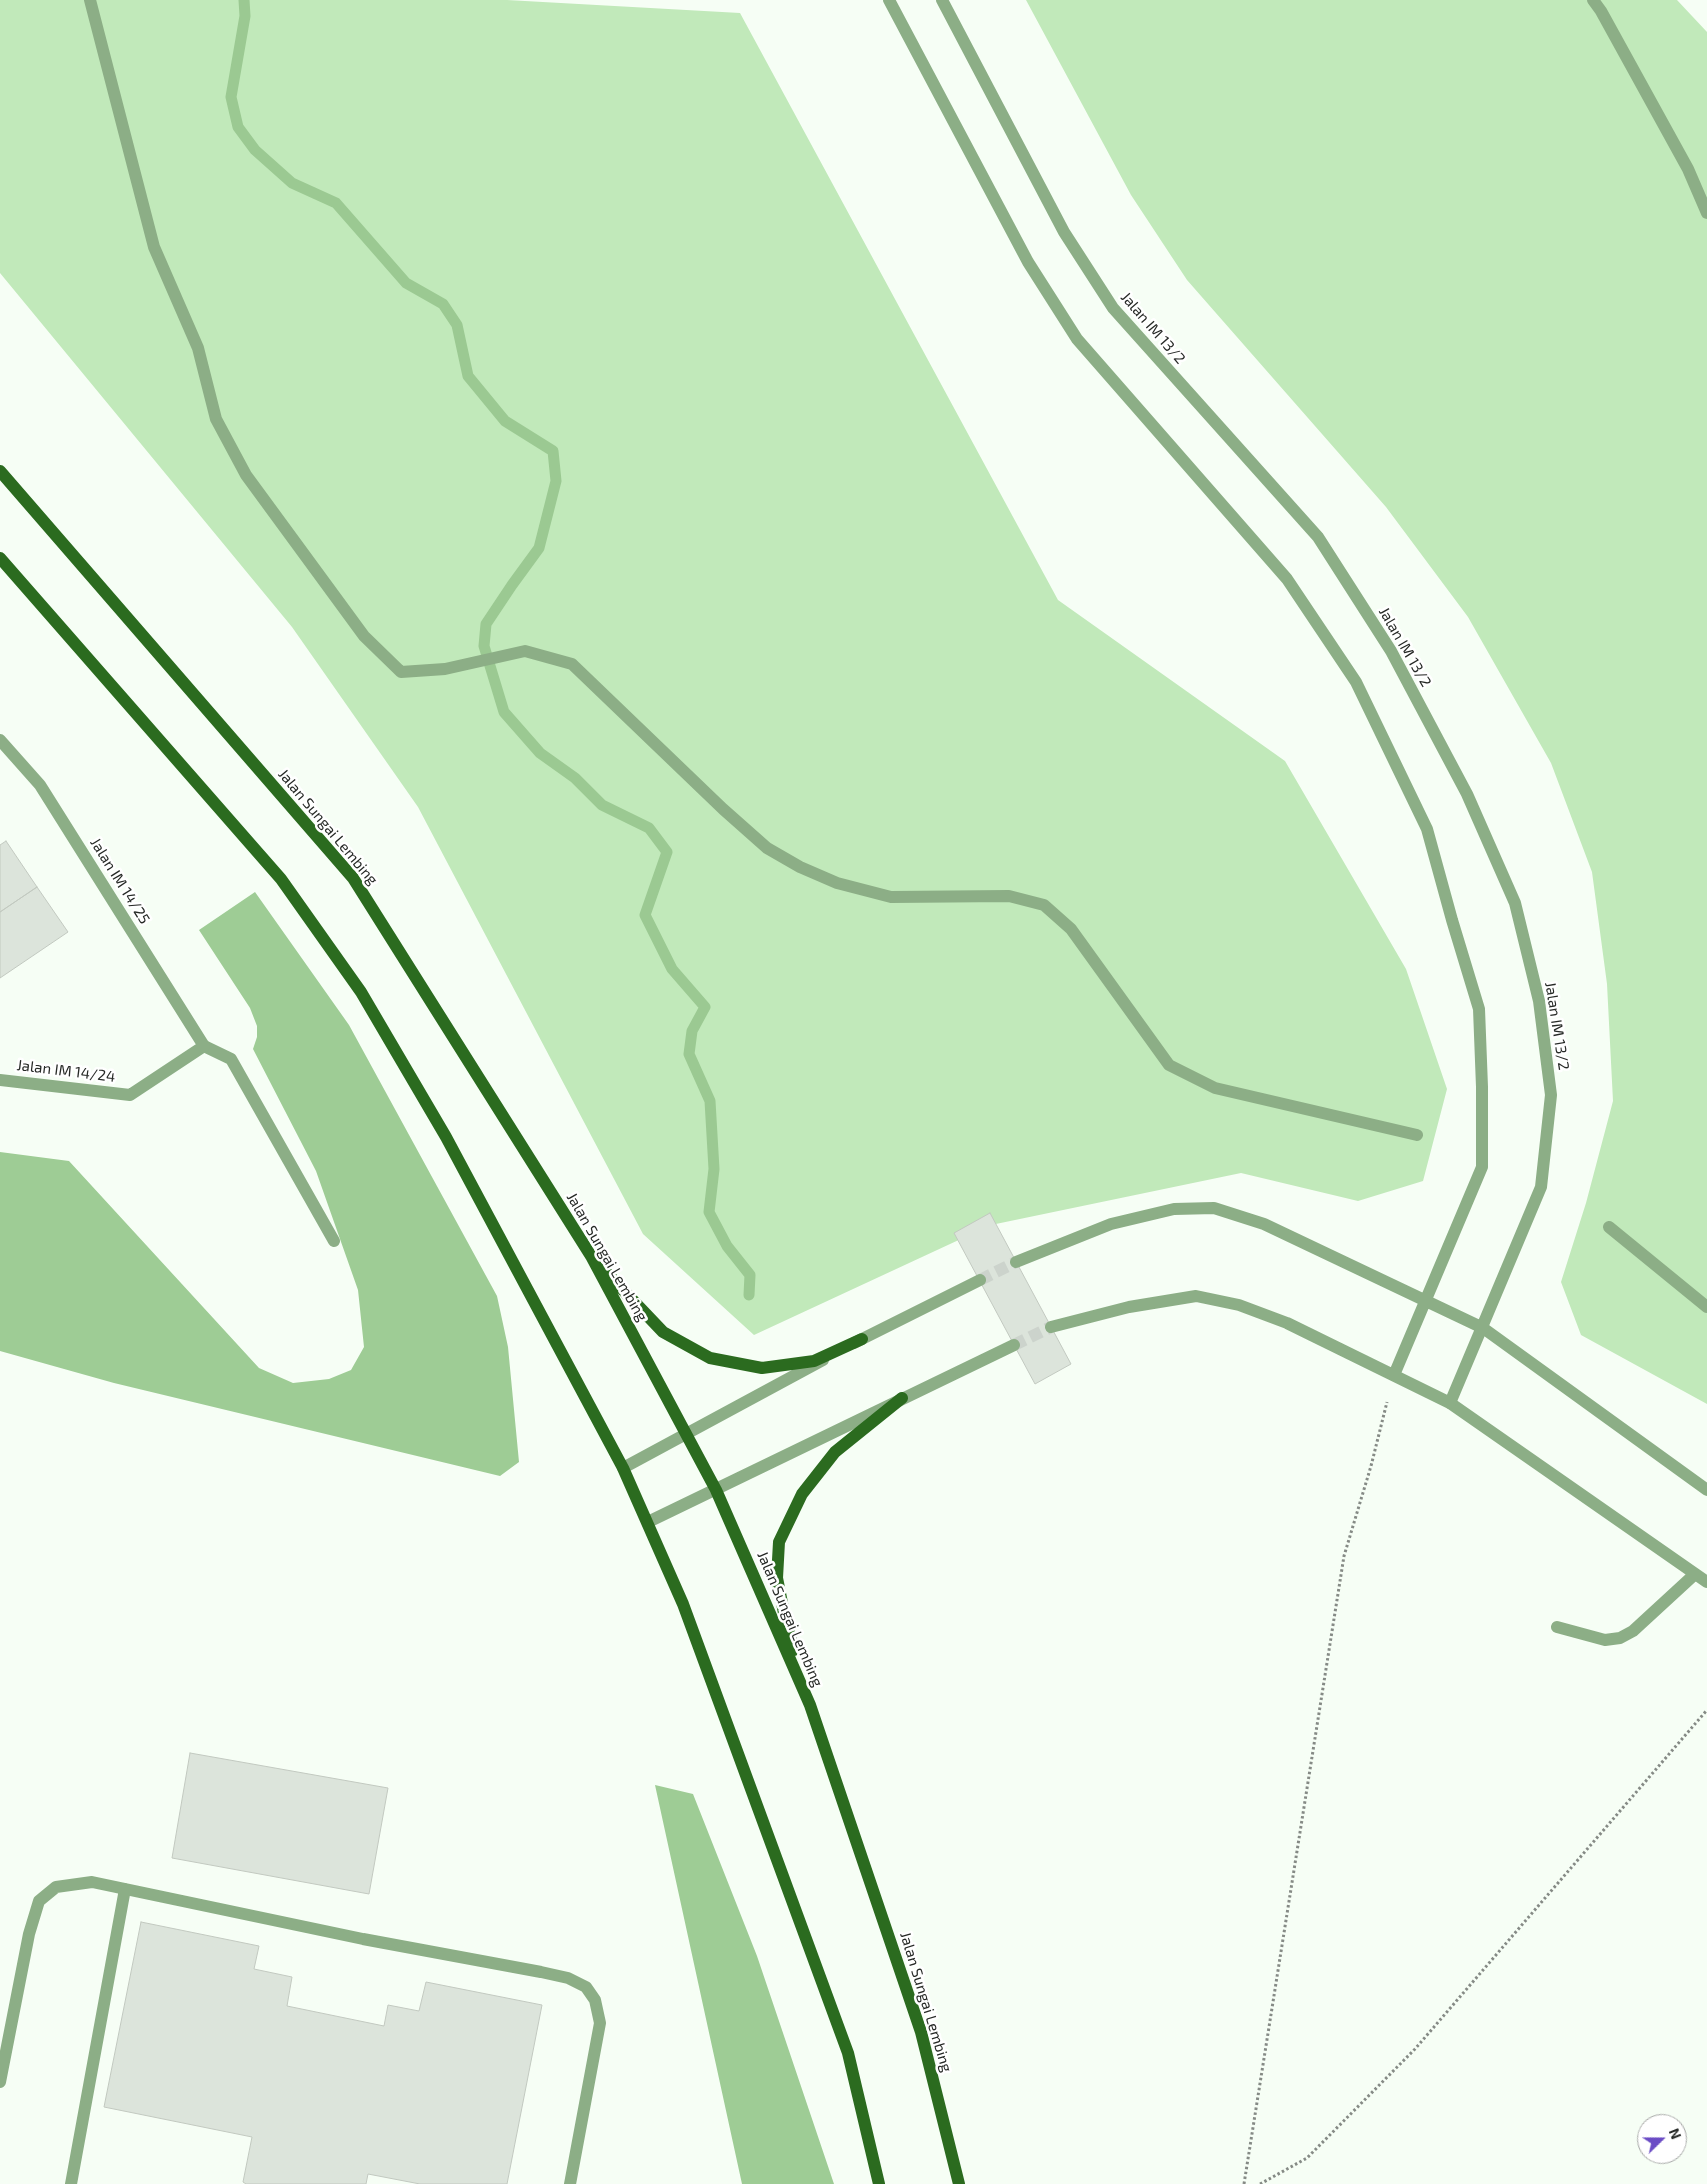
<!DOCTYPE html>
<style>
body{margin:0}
#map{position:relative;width:1707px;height:2184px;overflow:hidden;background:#f6fef5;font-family:"Exo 2",sans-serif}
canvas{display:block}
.north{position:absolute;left:1637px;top:2114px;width:50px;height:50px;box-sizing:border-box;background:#fff;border:1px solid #a8a9a8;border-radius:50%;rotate:68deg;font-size:14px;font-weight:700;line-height:20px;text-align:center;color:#262926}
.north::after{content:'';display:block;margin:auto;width:18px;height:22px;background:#6b4cc5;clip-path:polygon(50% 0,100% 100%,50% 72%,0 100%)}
</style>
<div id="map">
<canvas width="1707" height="2184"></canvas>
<div class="north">N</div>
</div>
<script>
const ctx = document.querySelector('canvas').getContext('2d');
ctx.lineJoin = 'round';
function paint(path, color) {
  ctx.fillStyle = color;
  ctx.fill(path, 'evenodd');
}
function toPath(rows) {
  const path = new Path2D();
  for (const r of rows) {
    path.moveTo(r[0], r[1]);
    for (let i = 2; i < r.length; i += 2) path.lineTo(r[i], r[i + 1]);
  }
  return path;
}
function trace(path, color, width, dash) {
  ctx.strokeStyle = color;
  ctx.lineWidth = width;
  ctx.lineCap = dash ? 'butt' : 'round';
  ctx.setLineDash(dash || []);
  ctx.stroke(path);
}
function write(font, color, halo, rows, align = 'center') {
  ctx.font = font + ' "Exo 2",sans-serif';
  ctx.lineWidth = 5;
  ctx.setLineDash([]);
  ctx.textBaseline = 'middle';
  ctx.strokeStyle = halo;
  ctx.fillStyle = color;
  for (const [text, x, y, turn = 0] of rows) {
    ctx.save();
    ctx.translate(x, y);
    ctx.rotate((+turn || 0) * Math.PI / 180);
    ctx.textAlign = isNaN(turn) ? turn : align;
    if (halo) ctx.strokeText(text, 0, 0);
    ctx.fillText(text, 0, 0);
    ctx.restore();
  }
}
paint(toPath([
 [0,0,507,0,740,13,1058,600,1285,761,1406,969,1447,1089,1423,1181,1358,1201,1241,1173,991,1225,754,1335,643,1234,418,807,292,627,0,273],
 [1026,0,1677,0,1707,32,1707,1404,1581,1335,1561,1282,1586,1203,1613,1101,1607,984,1592,872,1551,763,1468,617,1386,507,1187,280,1131,195]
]), '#c1e9ba');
paint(toPath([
 [255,892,349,1025,497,1296,508,1347,519,1462,500,1476,114,1383,0,1351,0,1152,69,1161,259,1368,293,1383,329,1379,351,1370,364,1347,358,1290,316,1171,253,1049,257,1037,257,1026,250,1008,199,930],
 [655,1785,693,1794,757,1956,834,2184,742,2184]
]), '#9ecc95');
trace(toPath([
 [244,0,245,16,231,97,238,127,255,150,292,183,336,203,406,283,443,304,457,325,468,376,505,421,553,451,556,481,539,548,512,585,486,624,484,646,504,712,540,753,575,778,602,805,649,828,667,852,645,915,672,969,705,1007,692,1031,689,1054,710,1101,714,1169,709,1212,727,1246,750,1275,749,1295]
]), '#9bc992', 11);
const building = toPath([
 [6,841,37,887,0,912,0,845,6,841],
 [37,887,68,932,0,978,0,912,37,887],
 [990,1213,1071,1364,1035,1384,954,1233,990,1213],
 [190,1753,388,1788,369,1894,172,1858,190,1753],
 [141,1922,259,1946,254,1969,292,1977,287,2006,384,2026,388,2005,419,2011,426,1982,542,2005,507,2184,420,2184,368,2174,366,2184,246,2184,243,2182,252,2137,104,2107,141,1922]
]);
paint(building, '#dce4db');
trace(building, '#c2c9c0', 1);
trace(toPath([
 [980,1280,1016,1262],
 [1014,1345,1051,1327]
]), '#ccd3cc', 12, [12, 6]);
trace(toPath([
 [1244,2184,1344,1556,1371,1466,1387,1402],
 [1260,2184,1307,2158,1415,2049,1707,1710]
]), '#858a85', 3, [2.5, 2.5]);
trace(toPath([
 [90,0,154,247,198,348,216,419,246,475,364,636,401,672,445,669,525,651,572,664,723,809,767,848,800,867,837,883,891,897,1009,896,1044,905,1071,929,1169,1065,1215,1088,1417,1135],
 [1593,0,1601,11,1688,169,1707,213],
 [204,1046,231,1059,334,1241],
 [1609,1227,1707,1307],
 [1483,1328,1707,1490],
 [1450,1403,1707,1582],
 [1557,1627,1605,1640,1620,1638,1633,1631,1695,1574],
 [0,2082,29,1934,39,1901,56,1887,92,1882,363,1939,541,1972,568,1978,586,1987,595,2000,600,2023,570,2184],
 [71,2184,125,1889]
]), '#8cae86', 12);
trace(toPath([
 [889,0,1028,262,1077,339,1287,579,1356,682,1427,829,1452,920,1479,1009,1482,1087,1482,1167,1394,1375],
 [942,0,1064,232,1113,308,1318,537,1391,651,1467,794,1515,903,1539,1001,1551,1095,1541,1187,1450,1403,1287,1323,1239,1305,1196,1296,1129,1307,1051,1327],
 [0,740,40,785,204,1046,130,1095,0,1080],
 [1016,1262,1111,1224,1174,1209,1214,1208,1264,1224,1483,1328],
 [854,1343,980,1280],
 [623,1468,823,1360],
 [648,1522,1014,1345]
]), '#8cae86', 12);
trace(toPath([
 [0,471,353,878,591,1256,716,1490,810,1705,921,2032,959,2184],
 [0,558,281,879,361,992,446,1137,623,1468,683,1604,848,2053,879,2184],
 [603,1269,663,1332,710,1358,762,1368,814,1361,862,1339],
 [794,1650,785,1618,777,1578,779,1542,802,1494,835,1452,902,1398]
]), '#2b6b1f', 12);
write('15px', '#262926', '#fff', [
 ["Jalan IM 13/2",1153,328,49],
 ["Jalan IM 13/2",1405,647,60],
 ["Jalan Sungai Lembing",328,827,50],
 ["Jalan IM 14/25",120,881,58],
 ["Jalan IM 13/2",1557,1026,81],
 ["Jalan IM 14/24",66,1071,7],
 ["Jalan Sungai Lembing",607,1257,60],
 ["Jalan Sungai Lembing",790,1619,67],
 ["Jalan Sungai Lembing",926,2002,73]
]);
</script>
